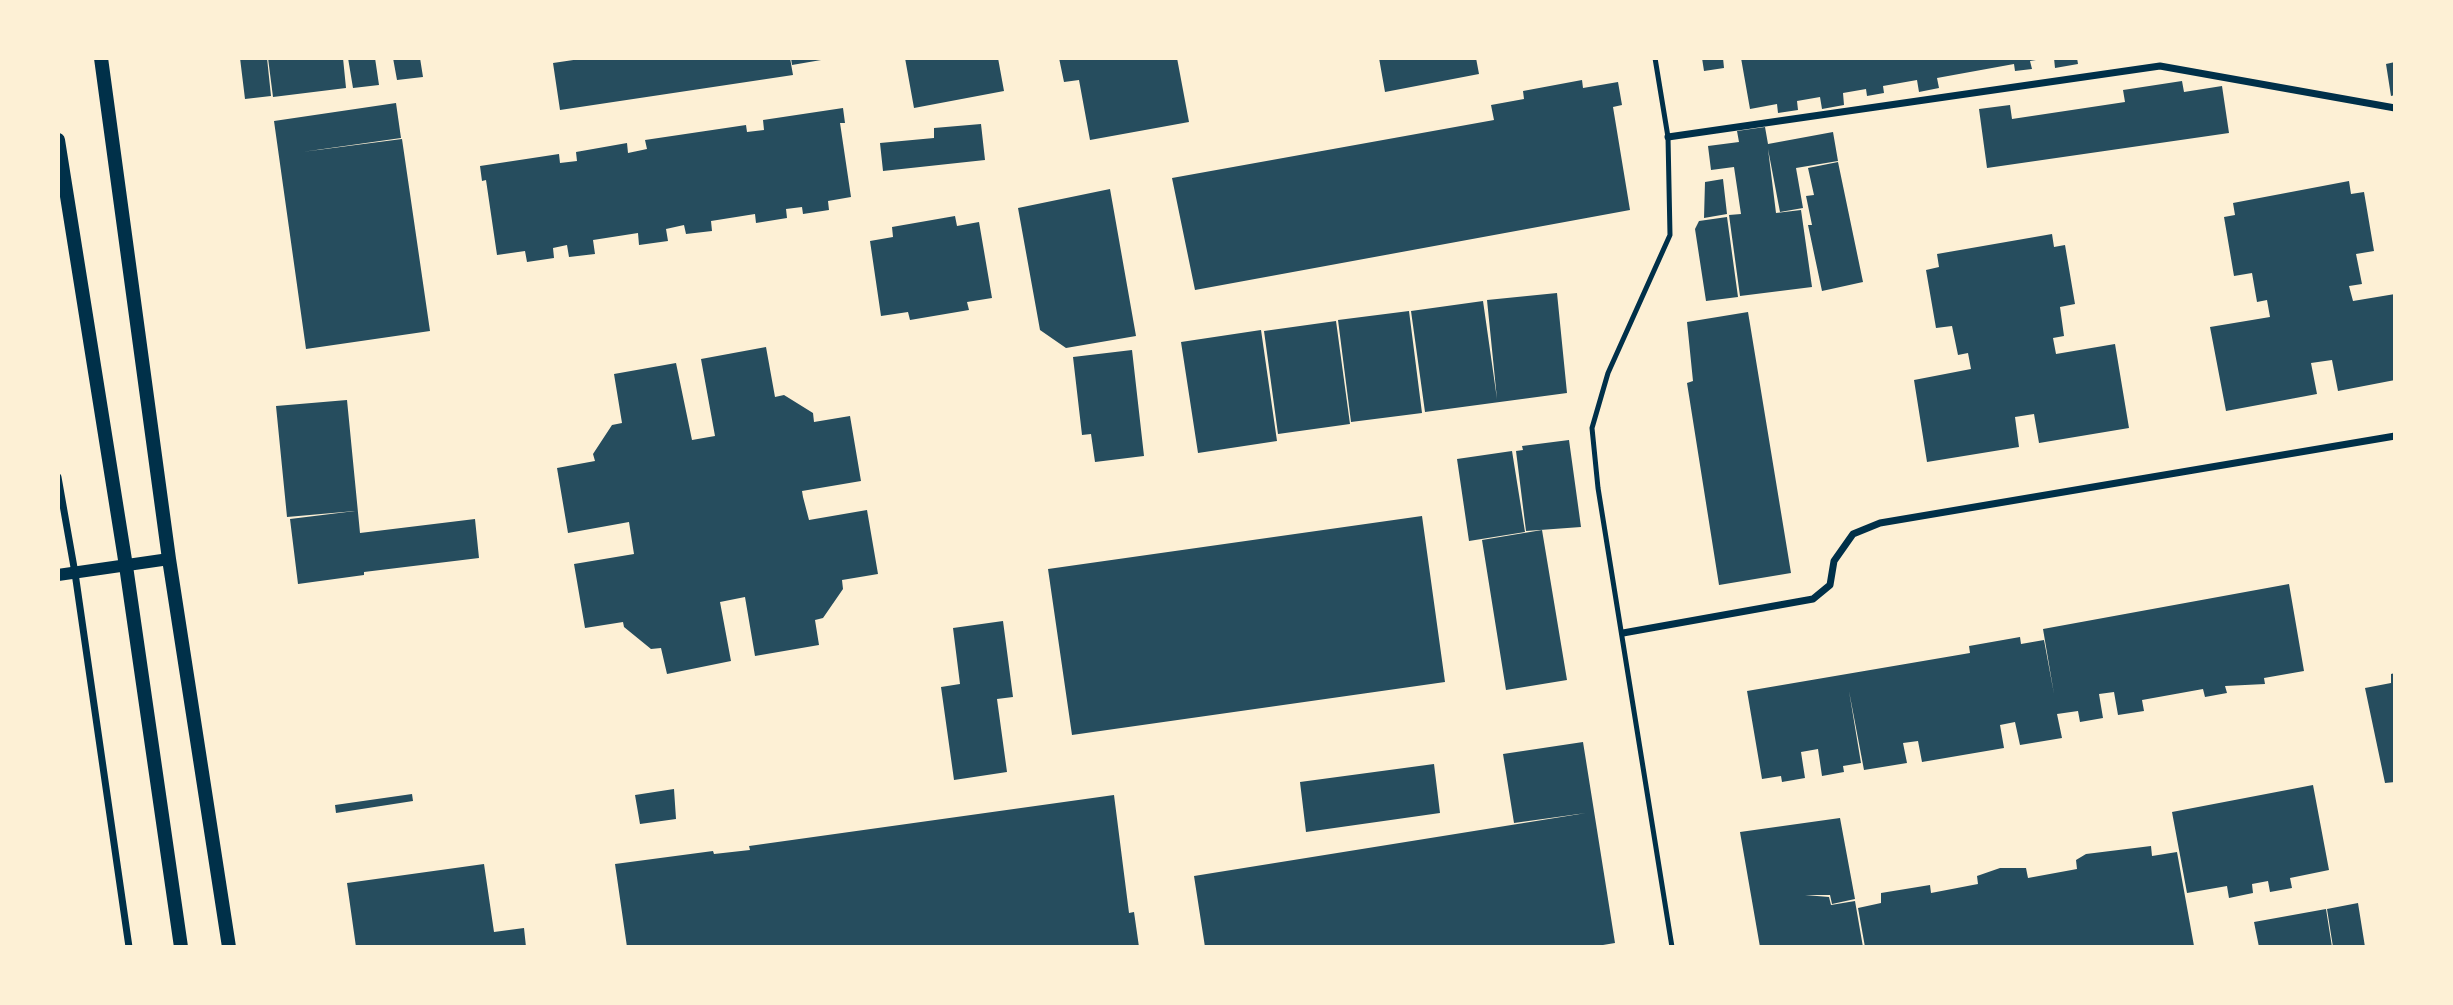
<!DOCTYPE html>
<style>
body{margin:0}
#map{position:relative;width:2453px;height:1005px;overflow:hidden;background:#fdf0d5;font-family:"Varela Round",sans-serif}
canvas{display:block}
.frame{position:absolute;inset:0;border:60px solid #fdf0d5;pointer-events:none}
</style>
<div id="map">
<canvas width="2453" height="1005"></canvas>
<div class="frame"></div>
</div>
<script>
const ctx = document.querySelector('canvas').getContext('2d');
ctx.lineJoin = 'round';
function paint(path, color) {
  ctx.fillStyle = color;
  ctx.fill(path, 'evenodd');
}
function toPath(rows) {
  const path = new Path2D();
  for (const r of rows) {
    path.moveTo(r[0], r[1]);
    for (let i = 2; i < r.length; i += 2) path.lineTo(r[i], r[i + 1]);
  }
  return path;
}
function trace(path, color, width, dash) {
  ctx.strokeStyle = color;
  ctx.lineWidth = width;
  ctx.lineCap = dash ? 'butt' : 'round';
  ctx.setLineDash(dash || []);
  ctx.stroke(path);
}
paint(toPath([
 [240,58,267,58,271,96,245,99],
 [268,58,343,58,346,88,273,97],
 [348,58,375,58,379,85,353,88],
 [393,58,420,58,423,77,397,80],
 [587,58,790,58,793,75,560,110,553,63],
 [791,58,827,58,827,59,792,65],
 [905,58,998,58,1004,91,914,108],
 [1059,58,1177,58,1189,122,1090,140,1079,80,1064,82],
 [1379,58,1476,58,1479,74,1385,92],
 [1702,58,1723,58,1724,68,1704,71],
 [1741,58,2042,58,2042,59,2030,61,2032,69,2015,71,2014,64,1937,78,1939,88,1919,92,1917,80,1883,86,1884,93,1867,96,1866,89,1843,93,1844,105,1822,109,1820,97,1797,101,1798,110,1778,113,1777,104,1750,109],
 [2054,58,2077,58,2078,64,2055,68],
 [2395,62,2395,95,2391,96,2386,64],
 [1582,80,1583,88,1618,82,1622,105,1613,107,1630,210,1195,290,1172,178,1494,120,1491,105,1524,99,1523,91],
 [2182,81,2184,92,2222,86,2229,133,1987,168,1979,109,2010,105,2012,119,2125,102,2123,90],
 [396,103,401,138,302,152,402,139,430,331,306,349,274,121],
 [843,108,845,123,840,123,851,197,828,201,829,210,803,214,802,207,786,209,787,218,756,223,755,214,711,221,712,231,686,234,684,225,666,229,668,241,639,245,638,233,593,240,595,254,569,257,567,245,553,248,554,258,527,262,525,251,497,255,486,180,482,181,480,166,559,154,560,163,577,161,576,152,627,143,628,153,647,149,645,140,746,125,747,132,764,130,763,120],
 [981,124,985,160,883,171,880,143,934,138,934,128],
 [1765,127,1768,144,1833,132,1838,161,1796,168,1803,208,1780,212,1768,149,1776,213,1801,210,1812,287,1740,296,1729,215,1741,214,1734,167,1711,170,1708,146,1739,142,1737,131],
 [1838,162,1863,282,1822,291,1808,225,1812,225,1806,196,1814,195,1808,168],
 [1723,179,1727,214,1704,218,1705,182],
 [2349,181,2351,194,2364,192,2374,251,2356,254,2362,284,2349,286,2353,301,2395,294,2395,380,2338,391,2332,360,2311,363,2317,394,2226,411,2210,327,2270,317,2267,300,2257,302,2252,273,2234,276,2224,217,2235,215,2233,203],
 [1110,189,1136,336,1066,348,1040,330,1018,208],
 [955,216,957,226,979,222,992,298,967,302,969,310,910,320,908,312,881,316,870,241,893,237,892,227],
 [1727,217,1738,297,1706,301,1695,229,1699,221],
 [2052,234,2054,247,2065,245,2075,304,2060,307,2064,336,2053,338,2056,354,2115,344,2129,428,2039,443,2034,414,2015,417,2019,447,1927,462,1914,380,1971,369,1968,353,1958,355,1952,326,1936,328,1926,270,1939,267,1937,254],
 [1557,293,1567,393,1425,412,1411,311,1483,301,1497,399,1487,300],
 [1409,311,1422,413,1351,422,1338,320],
 [1748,312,1791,573,1719,585,1687,383,1693,381,1687,322],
 [1336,321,1350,424,1278,434,1264,331],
 [1261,330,1277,441,1198,453,1181,342],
 [766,347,775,397,784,395,813,413,814,422,850,416,861,481,802,491,803,497,809,520,867,510,878,574,842,580,843,589,823,618,815,620,819,645,755,656,745,597,720,602,731,661,667,674,661,648,651,649,624,627,623,622,585,628,574,564,634,554,629,522,568,533,557,468,595,461,593,454,612,425,622,423,614,374,676,363,692,440,715,436,701,359],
 [1132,350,1144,456,1095,462,1091,434,1082,435,1073,357],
 [347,400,360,533,475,519,479,558,364,572,364,575,298,584,290,519,355,511,287,517,276,406],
 [1569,440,1581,527,1526,531,1516,451,1523,450,1522,446],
 [1512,451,1525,532,1469,541,1457,459],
 [1422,516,1445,682,1072,735,1048,569],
 [1542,530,1567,680,1506,690,1482,540],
 [2289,584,2304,671,2264,678,2265,684,2225,686,2227,693,2205,697,2203,689,2142,700,2144,711,2118,715,2114,692,2099,694,2103,718,2080,722,2078,711,2057,714,2062,738,2020,745,2015,722,2000,725,2004,748,1922,762,1918,741,1903,743,1907,763,1864,770,1849,691,1861,763,1843,766,1844,772,1822,776,1818,749,1801,752,1805,778,1782,782,1781,776,1762,779,1747,691,1970,653,1969,646,2020,637,2021,644,2044,640,2054,694,2043,629],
 [1003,621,1013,697,997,699,1007,772,954,780,941,687,960,684,953,628],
 [2395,673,2395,782,2385,783,2365,688,2391,683,2391,674],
 [1583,742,1615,943,1591,947,1205,947,1194,876,1586,813,1514,823,1503,754],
 [1434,764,1440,813,1306,832,1300,782],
 [2313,785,2329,870,2290,878,2292,888,2270,892,2268,881,2252,884,2253,893,2229,898,2227,886,2187,893,2172,812],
 [674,789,676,819,640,824,635,795],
 [412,794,413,801,336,813,335,805],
 [1114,795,1129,913,1134,912,1139,947,627,947,615,864,713,851,714,854,750,850,749,846],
 [1840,818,1855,899,1832,904,1830,895,1805,895,1829,897,1831,905,1855,901,1863,947,1760,947,1740,832],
 [2151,846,2152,856,2177,852,2194,946,1865,947,1858,908,1881,903,1881,893,1930,885,1931,893,1978,884,1977,876,2000,868,2026,868,2028,878,2077,869,2076,860,2086,854],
 [484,864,494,932,524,928,526,947,356,947,347,883],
 [2358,903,2365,947,2333,947,2327,909],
 [2326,909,2332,947,2259,947,2254,922]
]), '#264d5e');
trace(toPath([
 [1655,58,1668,137,1670,235,1608,373,1592,428,1598,488,1672,947]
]), '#003049', 5);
trace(toPath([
 [1668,137,2160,66,2395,108],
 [58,477,75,573,129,947],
 [1623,633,1813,599,1830,585,1834,561,1853,534,1880,523,2395,436]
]), '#003049', 7);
trace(toPath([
 [58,575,169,559]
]), '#003049', 12);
trace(toPath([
 [101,58,169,559,229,947],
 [58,140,126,566,181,947]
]), '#003049', 14);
</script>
